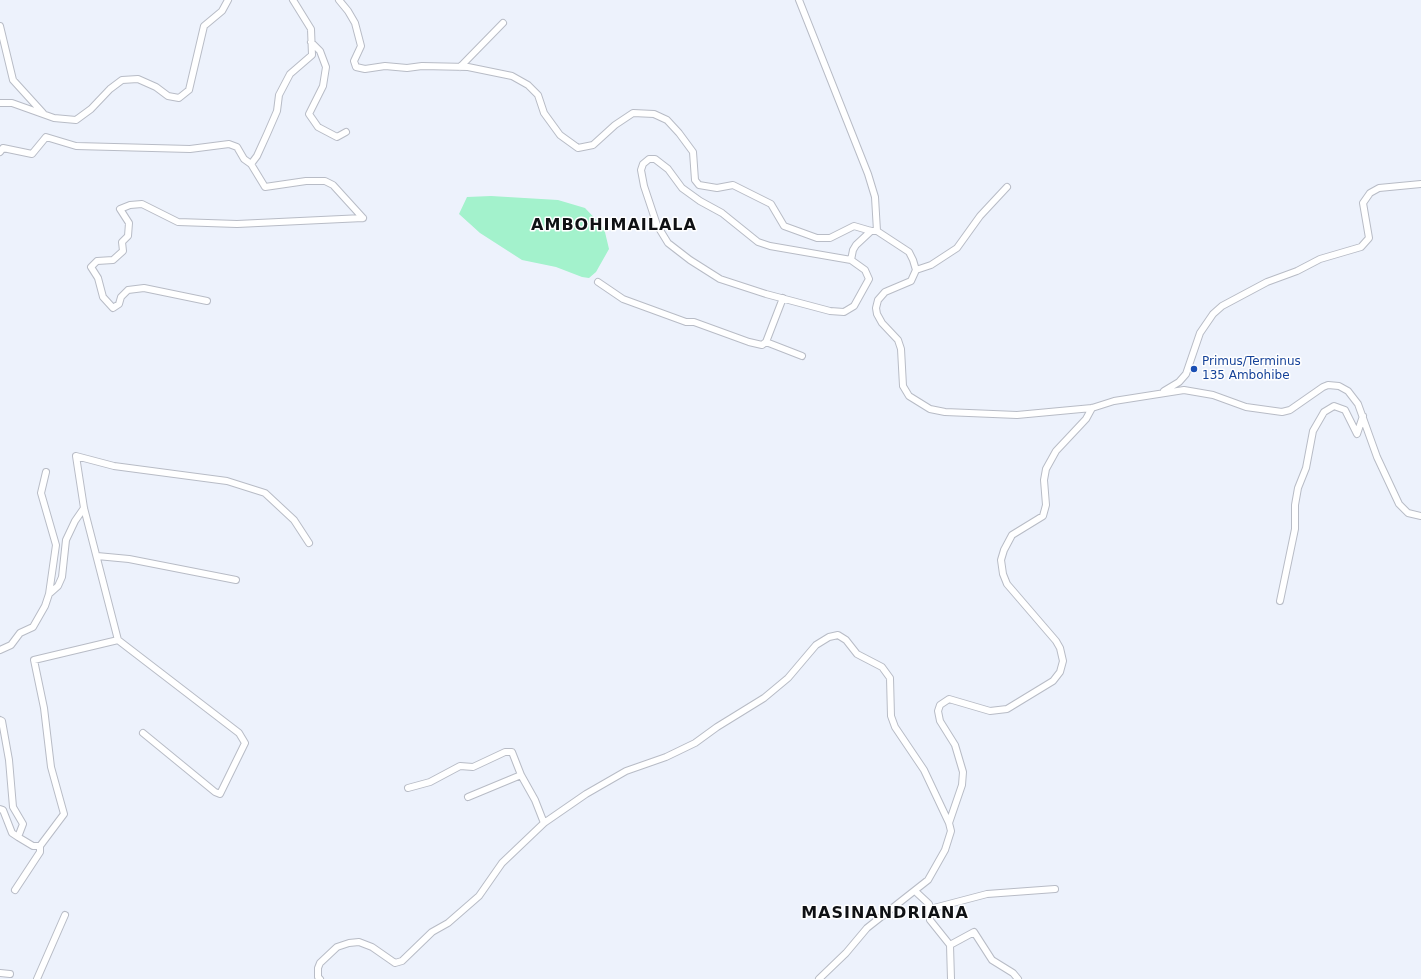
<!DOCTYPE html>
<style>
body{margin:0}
canvas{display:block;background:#edf2fc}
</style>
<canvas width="1421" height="979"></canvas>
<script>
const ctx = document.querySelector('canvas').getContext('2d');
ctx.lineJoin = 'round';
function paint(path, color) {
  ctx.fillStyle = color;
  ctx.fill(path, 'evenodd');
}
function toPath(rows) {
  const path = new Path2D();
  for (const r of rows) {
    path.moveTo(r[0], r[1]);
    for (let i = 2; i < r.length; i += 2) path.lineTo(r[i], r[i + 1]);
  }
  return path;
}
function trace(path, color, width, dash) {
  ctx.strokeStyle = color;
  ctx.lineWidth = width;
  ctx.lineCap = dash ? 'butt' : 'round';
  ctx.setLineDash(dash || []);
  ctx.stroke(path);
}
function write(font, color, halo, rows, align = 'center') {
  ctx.font = font + ' "DejaVu Sans",sans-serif';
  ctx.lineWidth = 3;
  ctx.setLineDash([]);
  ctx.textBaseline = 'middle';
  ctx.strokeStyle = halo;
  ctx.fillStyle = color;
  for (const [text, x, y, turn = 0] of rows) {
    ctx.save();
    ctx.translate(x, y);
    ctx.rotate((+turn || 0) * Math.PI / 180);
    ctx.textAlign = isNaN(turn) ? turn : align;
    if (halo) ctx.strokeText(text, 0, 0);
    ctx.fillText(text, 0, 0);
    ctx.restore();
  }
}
paint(toPath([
 [491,196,558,200,585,208,604,228,609,249,596,272,589,278,582,277,556,267,522,260,480,233,459,214,467,197]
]), '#a3f2cc');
const minor = toPath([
 [293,0,311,29,312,55,290,74,279,95,277,111,267,134,257,156,251,164,265,187,306,181,325,181,333,185,363,218],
 [339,0,348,11,355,23,361,46,354,61,356,67,365,69,385,66,407,68,422,66,468,67,512,76,528,85,538,95,544,113,560,135,578,148,593,145,615,125,633,113,654,114,667,120,679,133,693,152,695,180,699,185,717,188,733,185,771,204,784,226,817,238,830,238,854,226,871,231,877,231,909,252,913,260,916,270,911,281,885,292,878,300,876,308,877,314,882,323,898,340,901,349,903,386,909,396,930,409,945,412,1017,415,1092,408,1114,401,1184,390,1213,395,1246,407,1282,412,1290,410,1323,387,1328,385,1339,386,1348,391,1358,404,1377,457,1399,504,1408,513,1421,516],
 [799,0,868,174,875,197,877,231],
 [0,26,13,80,43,113],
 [311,42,320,51,326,67,323,86,309,114,318,127,337,137,346,132],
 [460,67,503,23],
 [0,103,12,103,54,118,76,120,91,109,110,89,122,80,138,79,156,87,168,96,179,98,189,90,204,26,222,11,228,0],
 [0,152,3,148,32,154,46,137,76,146,190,149,229,144,237,147,244,159,251,164],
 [851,260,770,246,758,242,722,213,700,201,682,188,668,169,655,159,649,159,643,164,641,170,644,186,657,225,668,243,690,260,720,279,766,294,830,311,844,312,854,306,869,279,865,270,851,260,853,250,856,245,871,231],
 [916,270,931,265,957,248,980,216,1007,187],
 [598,282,623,299,686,322,694,322,749,342,762,345,766,342],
 [783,298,766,342,802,356],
 [207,301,144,288,128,290,121,297,119,304,113,308,103,297,98,278,91,267,97,261,113,260,123,251,122,242,128,236,129,223,120,209,130,205,142,204,178,222,237,224,363,218],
 [1164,391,1179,382,1186,374,1200,333,1213,314,1222,306,1267,282,1297,271,1320,259,1361,247,1369,238,1363,203,1370,193,1379,188,1421,184],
 [46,472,41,493,56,545,49,594],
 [97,556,129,559,236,580],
 [1280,601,1295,529,1295,505,1298,488,1306,468,1313,431,1324,412,1334,406,1345,410,1357,434,1363,416],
 [118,640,239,733,245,743,220,794,215,792,143,733],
 [0,650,11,645,20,633,33,627,45,606,49,594,58,586,62,577,66,540,75,521,84,508],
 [0,720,2,721,9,760,13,807,23,824,18,837,33,846,40,846,40,852,15,890],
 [408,788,430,782,460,766,473,767,505,752,512,752,521,775],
 [468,797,521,775,535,800,544,823],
 [0,809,3,810,12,833,18,837],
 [40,846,64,814,51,767,44,708,34,660,118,640,84,508,76,456,114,466,227,481,265,493,294,520,309,543],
 [915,891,929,904,930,920,950,945,974,932,992,960,1013,973,1018,979],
 [930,909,987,894,1055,889],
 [950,945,951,979],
 [0,973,10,974],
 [37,979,65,915],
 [320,979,318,977,318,968,320,963,337,947,349,943,359,942,372,947,395,963,402,961,432,932,448,923,479,896,502,863,544,823,586,794,626,771,666,757,695,743,717,727,764,698,788,678,816,645,829,637,838,635,846,640,857,654,882,667,890,678,891,716,895,727,924,770,949,823],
 [819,979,846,953,867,928,928,880,945,850,951,831,949,823,962,785,963,772,955,745,940,721,938,711,940,705,949,699,990,711,1007,709,1053,681,1060,672,1063,661,1060,648,1056,641,1007,584,1003,574,1001,560,1004,550,1012,535,1043,516,1046,505,1044,480,1046,469,1056,451,1086,419,1092,408]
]);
trace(minor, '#b8bcc6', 8);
trace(minor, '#fff', 6);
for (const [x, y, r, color] of [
 [1194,369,4,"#1a4fb4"]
]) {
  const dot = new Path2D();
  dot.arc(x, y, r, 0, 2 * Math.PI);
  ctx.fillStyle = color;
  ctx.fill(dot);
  trace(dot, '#fff', 1.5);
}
write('12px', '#164399', '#fff', [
 ["Primus/Terminus",1202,362],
 ["135 Ambohibe",1202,376]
], 'left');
ctx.letterSpacing = '1px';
write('bold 16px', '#0f1114', '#fff', [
 ["AMBOHIMAILALA",614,226],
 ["MASINANDRIANA",885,914]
]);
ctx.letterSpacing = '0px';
</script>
